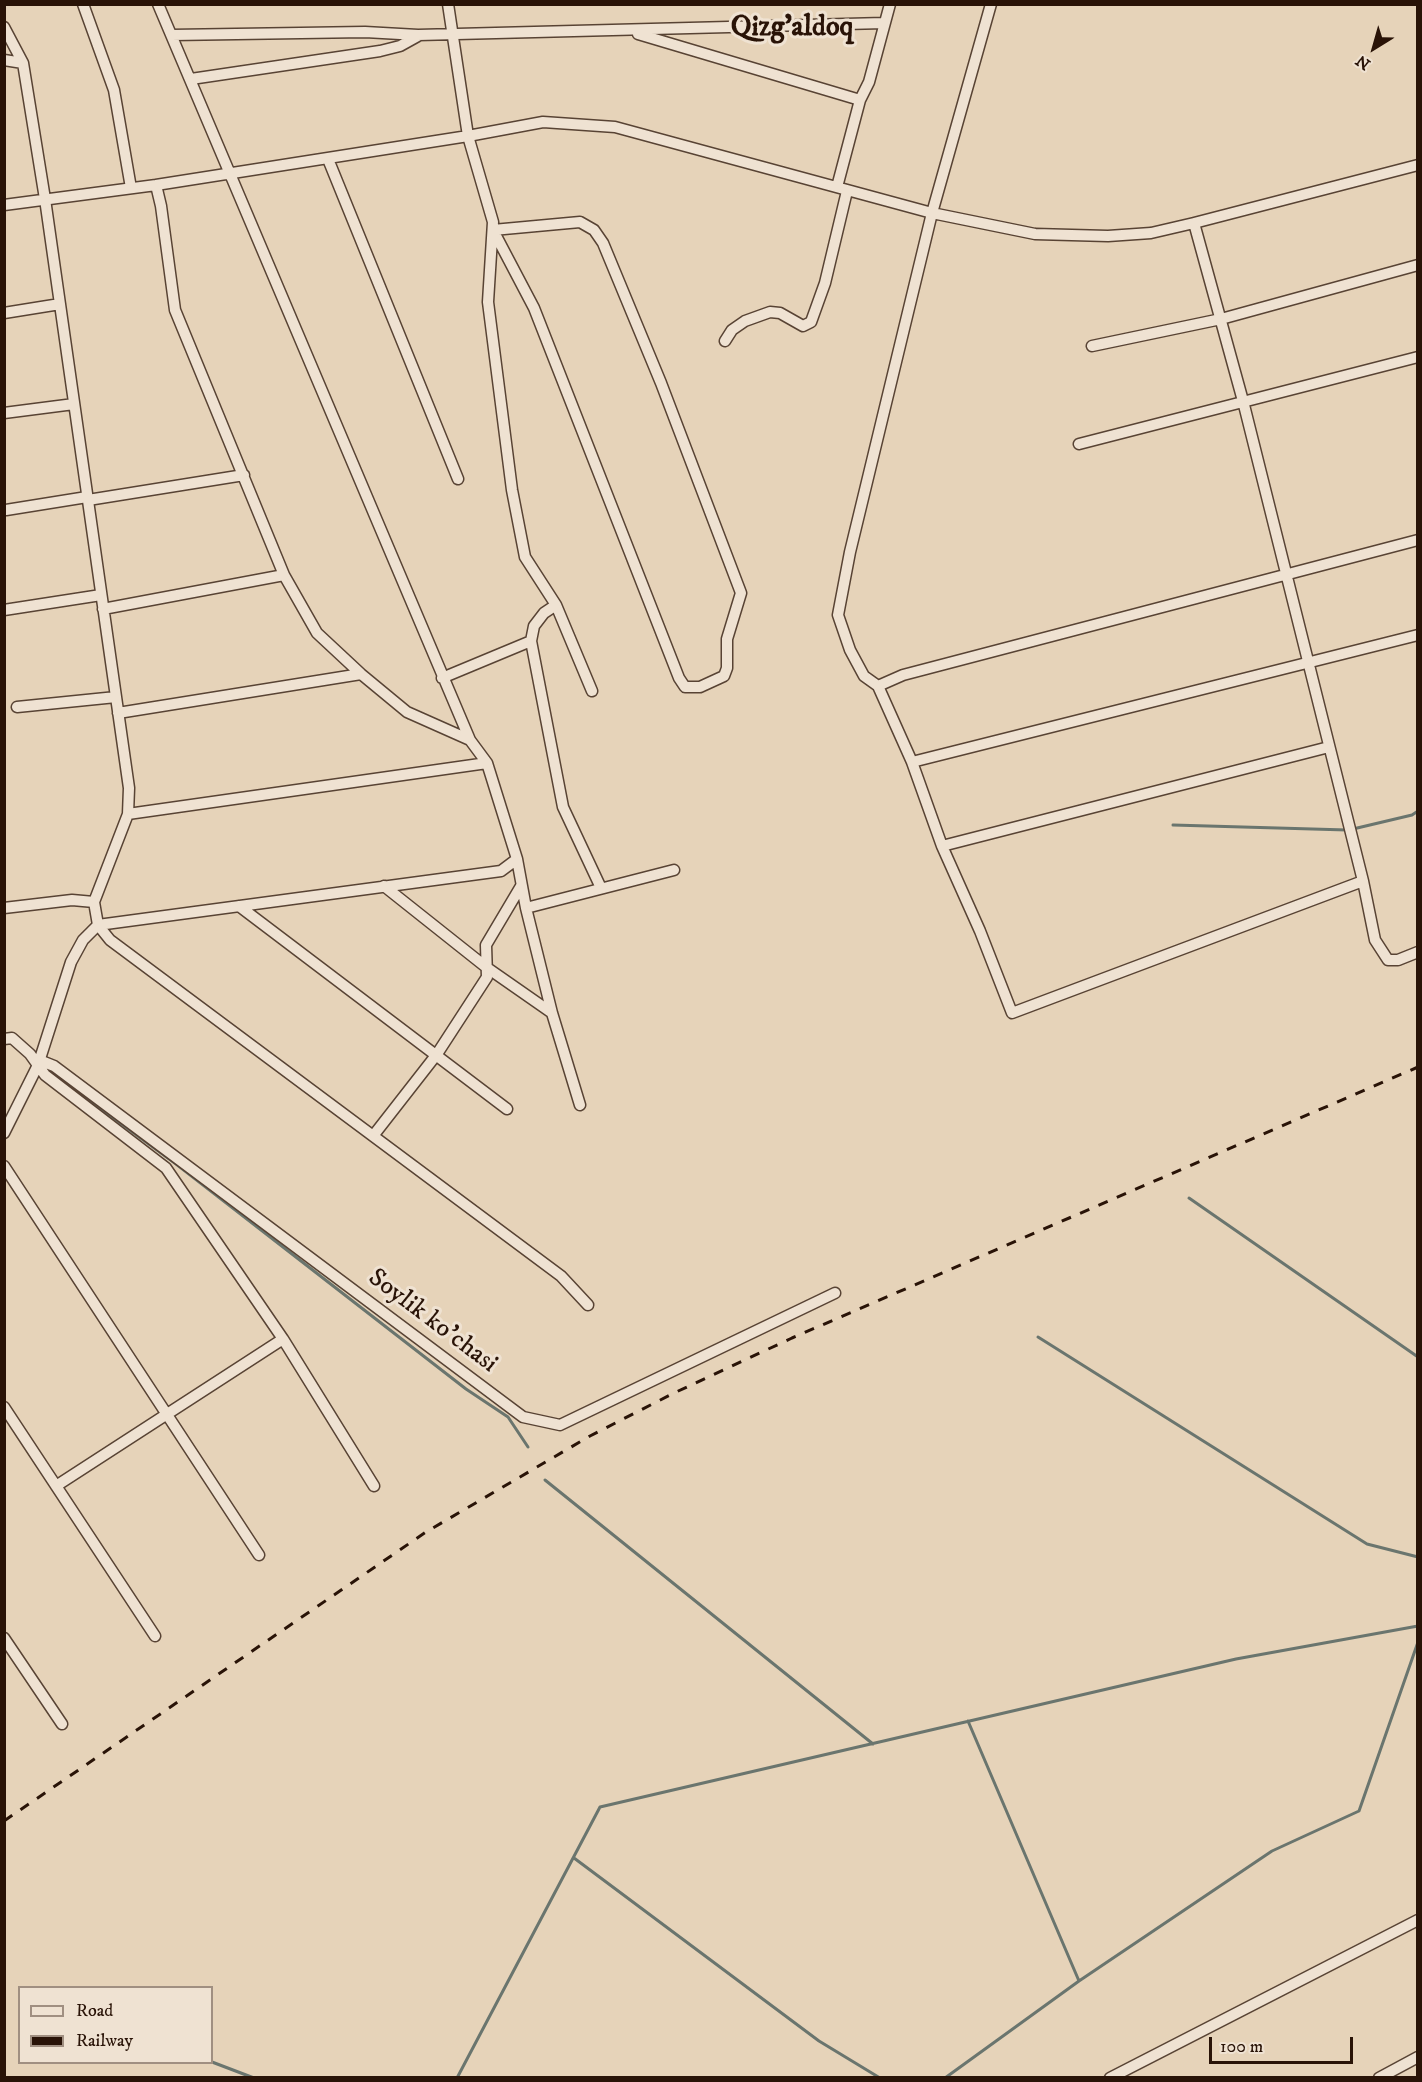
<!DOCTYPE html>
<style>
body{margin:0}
#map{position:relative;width:1422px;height:2082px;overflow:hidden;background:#e6d3b9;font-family:"IM FELL DW Pica",serif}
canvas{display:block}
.frame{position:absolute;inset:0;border:6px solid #291307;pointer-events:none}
.legend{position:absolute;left:18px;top:1986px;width:195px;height:78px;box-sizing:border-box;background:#efe2d2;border:2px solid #a08f81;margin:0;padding:8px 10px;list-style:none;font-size:18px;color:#291307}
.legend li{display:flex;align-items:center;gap:12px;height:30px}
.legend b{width:30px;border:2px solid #a08f81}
.north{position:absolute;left:1344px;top:18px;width:60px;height:60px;-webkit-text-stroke:4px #efe2d2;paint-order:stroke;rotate:217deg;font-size:16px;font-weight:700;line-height:24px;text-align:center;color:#291307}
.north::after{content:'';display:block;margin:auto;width:21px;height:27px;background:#291307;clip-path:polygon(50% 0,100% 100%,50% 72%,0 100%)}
.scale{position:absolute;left:1209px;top:2037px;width:144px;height:27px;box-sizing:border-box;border:3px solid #291307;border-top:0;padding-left:8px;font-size:18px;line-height:21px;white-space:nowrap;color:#291307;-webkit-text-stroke:4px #efe2d2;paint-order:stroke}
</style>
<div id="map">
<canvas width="1422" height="2082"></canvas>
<div class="frame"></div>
<ul class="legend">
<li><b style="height:8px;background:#efe2d2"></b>Road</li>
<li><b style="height:8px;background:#291307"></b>Railway</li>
</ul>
<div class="north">N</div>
<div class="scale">100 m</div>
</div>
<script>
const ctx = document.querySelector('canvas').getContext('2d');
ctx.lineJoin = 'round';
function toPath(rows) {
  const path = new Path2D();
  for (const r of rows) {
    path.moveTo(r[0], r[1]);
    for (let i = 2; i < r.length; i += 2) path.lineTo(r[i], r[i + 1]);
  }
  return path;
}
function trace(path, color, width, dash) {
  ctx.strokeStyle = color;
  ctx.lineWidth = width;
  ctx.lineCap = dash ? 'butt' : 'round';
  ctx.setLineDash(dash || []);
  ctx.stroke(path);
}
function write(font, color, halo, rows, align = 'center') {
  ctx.font = font + ' "IM FELL DW Pica",serif';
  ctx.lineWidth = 6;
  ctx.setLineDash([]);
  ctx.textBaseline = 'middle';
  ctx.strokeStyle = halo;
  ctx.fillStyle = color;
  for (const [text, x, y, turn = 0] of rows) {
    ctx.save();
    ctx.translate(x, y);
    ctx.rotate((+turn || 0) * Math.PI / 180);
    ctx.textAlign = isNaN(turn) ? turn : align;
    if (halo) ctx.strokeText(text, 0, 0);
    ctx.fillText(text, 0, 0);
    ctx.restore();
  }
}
trace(toPath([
 [1173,825,1347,830],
 [1353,829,1412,815,1418,811],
 [51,1072,176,1164,466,1389,508,1417,528,1447],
 [1189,1198,1418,1357],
 [1038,1337,1367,1544,1418,1557],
 [545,1480,873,1744],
 [968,1721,1079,1981],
 [574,1858,819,2041,880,2078],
 [212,2062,254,2078],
 [457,2078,600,1807,1236,1659,1418,1626],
 [945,2078,1079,1981,1272,1851,1359,1811,1418,1642]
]), '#6a756e', 3);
const minor = toPath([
 [83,4,114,90,131,188],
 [158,4,470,740],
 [448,4,468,136,493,222,488,302,512,490,525,557,556,605,592,691],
 [991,4,932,213,850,552,838,615,850,650,864,676,878,686,903,675,1418,540],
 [4,27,23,63,45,199,129,788,128,814,94,902,98,925,110,940,561,1276,588,1305],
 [638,34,860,100,837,187],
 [172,35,365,32,418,35,884,23],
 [4,60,23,63],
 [191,79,380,51,400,46,418,36],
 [860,100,869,82,890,4],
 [328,159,458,479],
 [156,185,468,136,543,122,615,127,932,213,1035,234,1108,236,1151,233,1194,223,1418,165],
 [4,205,156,185,161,206,175,310,284,575,317,633,361,674,407,712,470,740,487,763,517,859,526,908,552,1013,580,1105],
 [580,222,594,230,603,243,661,383,741,593,727,639,727,668,724,676,700,687,685,687,679,678,534,308,493,230,580,222],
 [1194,223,1243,401,1363,881,1375,940,1388,960,1398,960,1418,952],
 [4,313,60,304],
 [725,341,732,330,745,321,770,312,780,313,803,326,811,322,825,283,847,191],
 [1092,346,1221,319,1418,265],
 [4,413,74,404],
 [1079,444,1418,357],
 [88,500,244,475],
 [6,510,87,497],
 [556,605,544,613,534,626,531,641,563,807,601,888],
 [103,609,284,575],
 [4,610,101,595],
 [442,678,531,641],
 [878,686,912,762,942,846,980,931,1012,1013,1363,881],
 [17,707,116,697],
 [118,713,361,674],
 [912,762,1418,635],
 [128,814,487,763],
 [942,846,1329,747],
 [384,886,486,967,552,1013],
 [239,906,507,1109],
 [4,908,72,900,94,902],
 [526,908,674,870],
 [4,1039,12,1038,30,1054,45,1075,166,1168,283,1339,374,1486],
 [39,1060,54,1066,523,1417,560,1425,835,1293],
 [4,1133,38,1065,71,962,83,940,98,925,501,871,517,859],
 [373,1136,437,1054,487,977,486,945,521,886],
 [4,1166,259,1555],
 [4,1407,155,1636],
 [56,1486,283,1339],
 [4,1638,62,1724],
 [1110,2078,1418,1920],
 [1379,2078,1418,2057]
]);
trace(minor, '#584334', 13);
trace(minor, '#efe2d2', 10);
trace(toPath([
 [4,1821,426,1532,590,1436,674,1393,792,1338,1418,1067]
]), '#291307', 3, [10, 10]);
write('26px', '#291307', '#efe2d2', [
 ["Soylik ko'chasi",432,1322,37]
]);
write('bold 28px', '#291307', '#efe2d2', [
 ["Qizg'aldoq",792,29]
]);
</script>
